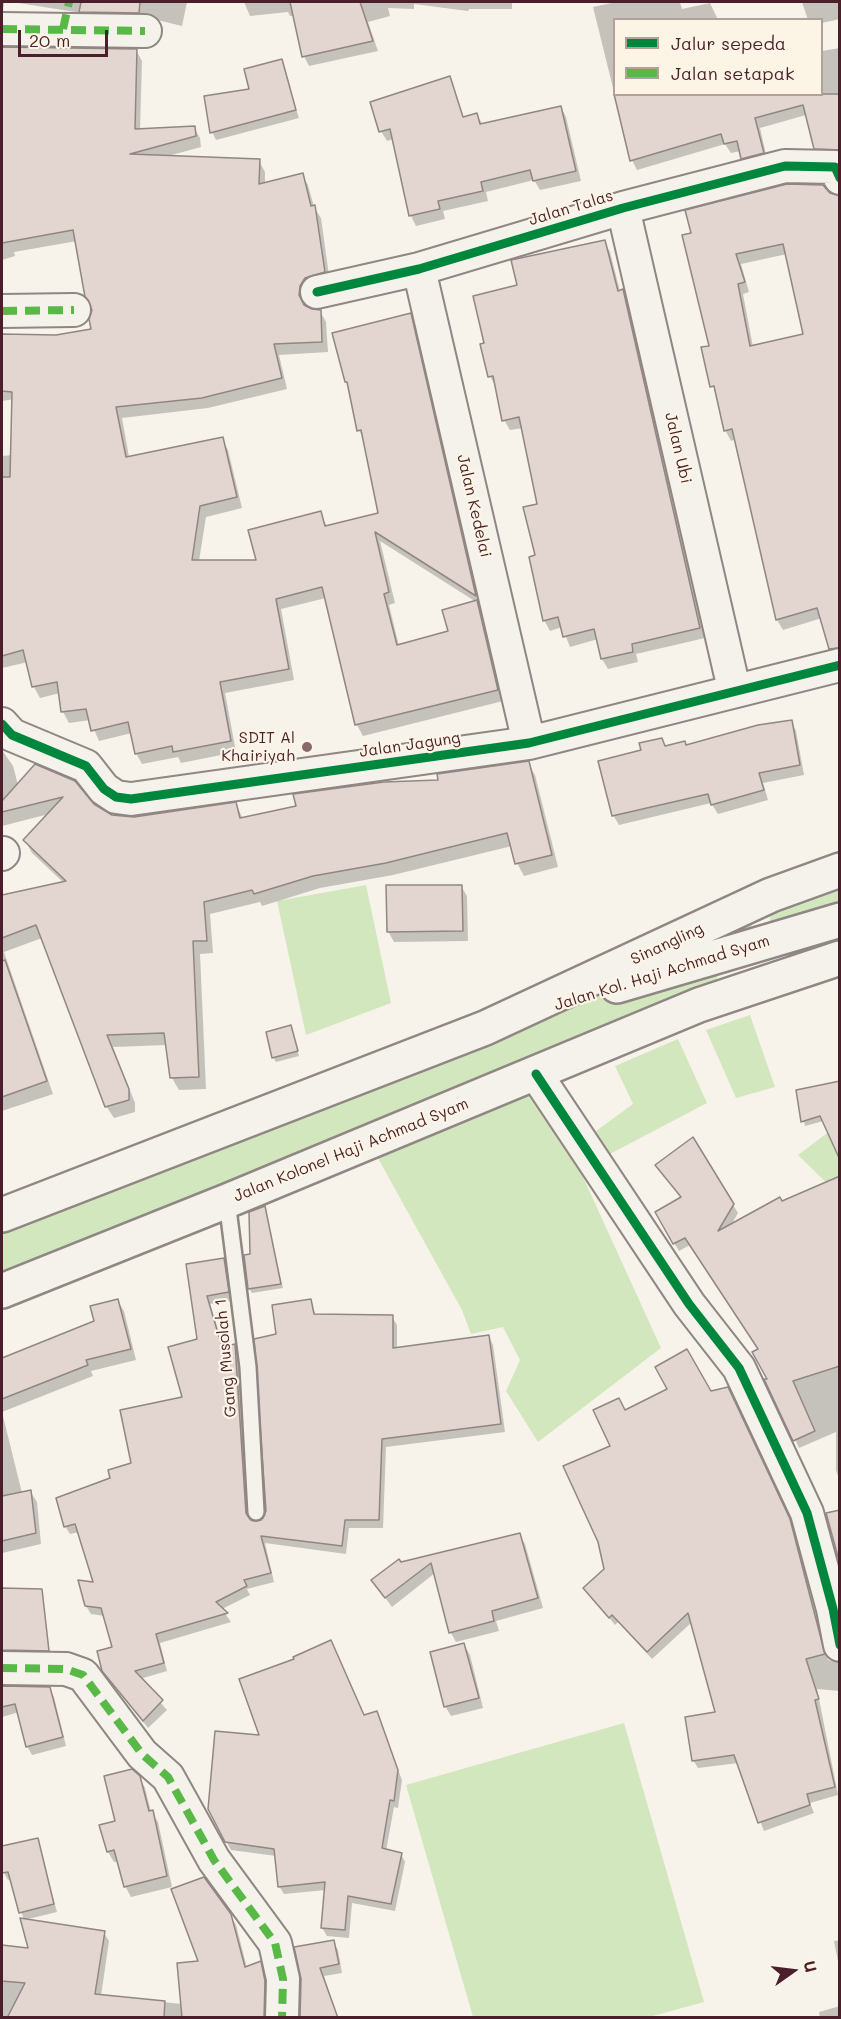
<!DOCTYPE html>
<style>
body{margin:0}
#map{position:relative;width:841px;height:2019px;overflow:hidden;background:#f7f3ea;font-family:Mali,sans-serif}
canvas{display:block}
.frame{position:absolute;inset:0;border:3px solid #4a1f2b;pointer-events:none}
.legend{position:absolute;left:613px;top:18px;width:210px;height:78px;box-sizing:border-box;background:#fcf5e5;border:2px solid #b59f9b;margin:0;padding:8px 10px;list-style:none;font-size:18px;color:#4a1f2b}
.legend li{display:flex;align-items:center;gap:12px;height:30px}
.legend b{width:30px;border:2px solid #b59f9b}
.north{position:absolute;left:763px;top:1941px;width:60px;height:60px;-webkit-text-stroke:4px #fcf5e5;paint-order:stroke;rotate:76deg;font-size:16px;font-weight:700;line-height:24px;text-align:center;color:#4a1f2b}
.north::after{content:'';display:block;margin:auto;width:21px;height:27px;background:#4a1f2b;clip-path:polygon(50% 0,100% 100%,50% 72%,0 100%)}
.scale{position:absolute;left:18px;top:30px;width:90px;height:27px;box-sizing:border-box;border:3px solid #4a1f2b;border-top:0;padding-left:8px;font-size:18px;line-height:21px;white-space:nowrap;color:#4a1f2b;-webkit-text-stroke:4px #fcf5e5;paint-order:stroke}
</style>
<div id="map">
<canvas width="841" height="2019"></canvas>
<div class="frame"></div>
<ul class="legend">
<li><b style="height:8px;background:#00873e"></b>Jalur sepeda</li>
<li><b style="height:8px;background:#58b947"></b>Jalan setapak</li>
</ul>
<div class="north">U</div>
<div class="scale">20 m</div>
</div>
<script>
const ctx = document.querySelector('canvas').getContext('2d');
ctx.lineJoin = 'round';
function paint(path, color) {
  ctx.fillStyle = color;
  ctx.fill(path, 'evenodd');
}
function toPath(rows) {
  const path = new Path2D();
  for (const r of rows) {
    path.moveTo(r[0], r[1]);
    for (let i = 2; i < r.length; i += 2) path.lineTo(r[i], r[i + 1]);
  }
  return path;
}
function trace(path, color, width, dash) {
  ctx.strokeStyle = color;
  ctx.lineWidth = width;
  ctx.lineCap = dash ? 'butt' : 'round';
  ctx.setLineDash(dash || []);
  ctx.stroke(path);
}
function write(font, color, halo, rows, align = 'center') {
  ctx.font = font + ' Mali,sans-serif';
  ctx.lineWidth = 4.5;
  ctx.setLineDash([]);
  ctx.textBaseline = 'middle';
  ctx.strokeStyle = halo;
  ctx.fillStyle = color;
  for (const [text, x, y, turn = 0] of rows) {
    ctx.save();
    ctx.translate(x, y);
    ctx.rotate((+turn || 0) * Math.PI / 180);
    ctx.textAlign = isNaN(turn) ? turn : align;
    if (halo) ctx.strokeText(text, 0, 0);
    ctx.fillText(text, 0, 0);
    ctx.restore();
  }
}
paint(toPath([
 [839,870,839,919,786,935,778,932,770,920,770,898,699,1005,536,1074,661,1348,538,1442,506,1391,520,1360,503,1327,471,1334,462,1310,369,1142,2,1291,2,1214,392,1067,485,1028,771,895],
 [366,885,391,1003,306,1035,277,901],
 [750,1015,775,1087,736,1098,706,1030],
 [678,1039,707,1103,606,1156,596,1131,633,1104,615,1066],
 [839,1124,839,1195,798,1155],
 [624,1723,704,2002,649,2017,473,2017,406,1785]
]), '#d2e7be');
paint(toPath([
 [2,2,4,2,2,24],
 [12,2,187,2,182,26,145,17,145,23],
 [244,2,512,2,512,9,469,9,468,11,414,4,414,9,388,8,390,16,368,22,378,51,309,66,304,56,294,16,290,16,288,12,250,16],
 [616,2,680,2,682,9,710,3,718,20,614,20,614,92,593,7],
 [802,2,840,2,840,19,822,23,822,20,808,20],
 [2,48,136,50,142,61,140,130,194,127,200,138,201,147,168,156,259,161,265,172,265,184,302,175,308,185,314,207,321,218,330,283,306,298,305,306,312,311,320,311,326,322,328,352,279,355,287,389,208,408,122,418,129,457,222,439,228,450,242,508,206,517,199,561,258,561,320,513,327,527,379,514,365,441,359,430,351,389,346,382,410,315,416,325,481,605,380,541,395,603,389,605,399,646,450,632,477,602,483,613,503,701,363,736,357,725,326,598,281,609,294,680,225,693,236,752,181,763,178,757,142,764,136,753,132,733,99,741,90,720,69,723,63,712,60,693,40,698,34,687,28,662,2,668,2,456,12,455,14,399,2,401,2,336,56,337,93,330,94,309,77,241,14,252,15,256,2,260],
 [840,48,840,147,819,149,806,115,760,128,768,163,748,168,741,151,731,153,725,144,637,170,632,160,822,94,822,51],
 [281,61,299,118,216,140,212,132],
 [449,78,464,118,477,115,483,125,561,107,566,117,581,181,540,190,534,180,486,192,488,201,443,211,445,219,416,226,411,216,393,139,387,141,381,131],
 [840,216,822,618,783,630,777,620,736,439,731,441,725,430,703,348,711,347,684,236],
 [787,254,805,335,753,347,743,294,749,292,741,264],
 [604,241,610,252,620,291,623,291,629,301,705,638,636,654,638,662,608,669,602,659,598,639,570,647,562,627,550,631,544,620,537,556,539,505,523,428,510,430,504,420,496,387,490,376,474,297,519,287],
 [791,721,796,731,804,775,763,783,768,800,718,814,711,803,619,825,613,815,643,751,662,739,666,747,686,747],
 [2,750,13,766,18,785,89,801,105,813,129,818,236,804,243,819,528,763,535,775,558,867,524,876,517,863,512,846,393,875,320,888,262,906,260,902,210,914,213,953,200,954,206,1089,179,1090,172,1078,167,1045,113,1047,135,1103,135,1112,114,1118,106,1106,42,938,4,952,53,1094,2,1111,2,898,64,883,32,853,25,840,49,814,2,826],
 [461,886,467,896,468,941,394,942,388,931],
 [291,1027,299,1056,276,1062,273,1057],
 [797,1091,827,1120,805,1126],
 [693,1139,738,1213,730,1227,840,1240,840,1482,836,1470,836,1432,799,1448,769,1380,760,1349,690,1245,679,1251,674,1243,682,1198,662,1173],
 [264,1208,283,1288,252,1293,249,1288,252,1256],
 [224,1260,228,1268,232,1300,210,1304,224,1348,235,1346,239,1354,250,1521,263,1521,267,1512,278,1335,311,1301,316,1316,392,1317,397,1325,397,1349,489,1337,493,1345,505,1432,386,1447,383,1528,349,1528,346,1554,265,1543,274,1582,247,1589,250,1595,222,1609,231,1622,160,1643,167,1671,140,1679,167,1710,148,1728,109,1679,113,1648,105,1616,91,1614,86,1606,96,1584,80,1532,70,1534,65,1526,112,1479,133,1464,184,1398,198,1340,188,1265],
 [117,1300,124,1311,136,1360,91,1371,93,1376,2,1412,22,1493,30,1491,37,1502,41,1544,2,1553,2,1360,96,1322],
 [710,1393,732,1397,794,1529,828,1660,840,1664,840,1691,817,1689,838,1795,810,1803,814,1813,764,1831,738,1763,698,1768,693,1760,717,1714,692,1622,652,1659,618,1622,615,1625,585,1588,606,1570,612,1446,625,1412],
 [519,1535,525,1544,543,1608,496,1621,499,1631,456,1642,451,1633,435,1573,392,1607,373,1581,401,1564],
 [41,1591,50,1655,6,1654,2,1635,2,1592],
 [464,1645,470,1655,483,1708,451,1716,445,1706],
 [2,1688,49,1688,54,1697,66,1746,32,1755,27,1746,19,1712,2,1717],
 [376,1713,402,1780,398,1808,394,1807,386,1851,401,1854,405,1862,395,1911,352,1903,349,1938,327,1936,322,1928,326,1890,284,1894,279,1886,276,1856,231,1850,226,1841,261,1737],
 [139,1777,145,1788,151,1812,158,1822,172,1887,131,1897,125,1886,119,1861,114,1862,108,1852,117,1822],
 [37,1839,57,1912,24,1920,11,1879,8,1880,4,1873,2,1848],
 [230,1915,236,1925,247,1968,260,1963,265,1971,269,1991,268,2018,2,2018,2,1947,30,1949,104,1933,109,1941,101,1996,182,2004,200,1962],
 [840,1940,840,1972,834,1941],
 [333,1942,338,1950,342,1973,324,1976,338,2018,301,2018,302,1979],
 [840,2006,840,2018,820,2018,819,2012]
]), '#0003');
const building = toPath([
 [81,2,140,2,139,13,79,12,81,2],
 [290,2,360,2,373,41,302,57,290,2],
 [2,47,137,49,135,129,195,126,196,136,130,154,260,159,259,184,303,173,311,206,315,205,325,272,305,278,300,286,299,295,304,305,312,309,321,310,322,342,274,344,282,378,202,398,116,407,126,457,223,437,237,497,200,506,192,560,256,560,248,530,321,511,325,526,378,513,361,430,357,431,347,382,345,382,332,333,411,313,476,596,375,532,389,592,384,594,397,645,448,631,442,610,477,600,498,690,355,725,322,587,276,599,289,669,220,682,231,741,173,752,172,746,135,754,128,722,91,731,86,709,61,712,57,682,32,687,23,650,2,656,2,477,10,477,12,392,2,391,2,334,56,335,91,329,89,319,92,310,85,297,73,230,2,243,2,47],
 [282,59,296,110,210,133,204,96,249,89,244,69,282,59],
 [450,76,463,117,477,113,480,124,561,106,576,171,533,181,530,170,481,182,483,191,438,201,440,209,409,216,390,129,379,132,370,102,450,76],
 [614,94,840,94,840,150,814,149,803,105,755,118,764,153,741,159,737,141,724,144,721,134,630,161,614,94],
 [787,184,823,185,830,193,840,196,840,648,829,649,817,608,776,620,732,429,724,431,714,386,710,387,701,347,709,346,682,235,691,233,685,210,787,184],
 [783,244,803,334,750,346,738,284,745,282,736,254,783,244],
 [605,240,618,291,623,289,700,628,632,644,633,652,601,659,594,629,563,637,558,617,543,621,529,557,535,555,523,507,537,504,519,417,502,421,493,376,488,377,480,344,484,343,473,296,517,285,511,260,605,240],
 [792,720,800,765,759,773,764,790,711,805,708,794,612,816,598,761,641,750,639,743,662,738,665,746,685,741,686,745,758,725,792,720],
 [529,761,552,855,515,864,507,833,386,863,313,876,254,894,252,890,204,902,207,941,193,941,199,1077,170,1078,164,1033,107,1035,129,1089,129,1100,105,1107,36,925,2,938,2,895,66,881,23,840,63,797,2,812,2,801,35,764,75,781,94,804,112,815,134,817,236,802,240,818,296,806,293,794,384,782,438,780,437,774,529,761],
 [386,885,462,885,463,931,387,932,386,885],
 [5,960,47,1081,2,1097,2,961,5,960],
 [291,1025,298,1051,272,1058,266,1032,291,1025],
 [840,1081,840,1160,820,1116,801,1122,796,1090,840,1081],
 [693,1137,734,1204,718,1231,780,1197,782,1201,840,1176,840,1366,793,1381,815,1431,793,1441,764,1379,767,1379,752,1352,758,1349,685,1238,673,1244,655,1212,681,1197,655,1165,693,1137],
 [265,1206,281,1284,248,1289,244,1255,250,1254,249,1212,265,1206],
 [224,1258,229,1292,207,1296,222,1347,235,1344,246,1513,251,1520,261,1520,266,1511,254,1339,276,1334,272,1305,311,1299,314,1314,393,1315,393,1348,489,1335,501,1424,382,1439,379,1520,345,1520,342,1546,261,1536,271,1573,244,1580,247,1586,216,1602,228,1613,156,1634,164,1663,135,1671,163,1700,143,1721,102,1671,97,1651,112,1647,101,1608,85,1606,78,1580,93,1582,75,1524,64,1527,56,1498,110,1478,108,1470,131,1463,120,1410,182,1397,168,1347,197,1339,186,1264,224,1258],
 [118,1299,131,1349,86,1360,88,1365,2,1399,2,1358,94,1321,90,1306,118,1299],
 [687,1349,711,1391,728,1387,790,1519,825,1654,806,1659,819,1699,815,1700,835,1787,807,1794,810,1805,758,1823,734,1755,692,1761,685,1717,715,1712,688,1613,647,1652,612,1615,609,1618,583,1588,604,1569,598,1542,563,1466,610,1446,593,1410,619,1398,625,1410,667,1389,655,1367,687,1349],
 [31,1490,36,1533,2,1541,2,1496,31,1490],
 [840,1510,840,1564,826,1513,840,1510],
 [520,1533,538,1598,492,1611,494,1621,449,1633,431,1563,385,1598,371,1580,399,1559,401,1562,520,1533],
 [2,1588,42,1589,49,1651,2,1650,2,1588],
 [331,1640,364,1715,377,1711,398,1770,394,1801,390,1800,382,1848,402,1853,391,1904,348,1896,345,1930,321,1928,325,1882,278,1887,274,1849,225,1842,208,1809,215,1731,259,1735,239,1679,294,1659,293,1657,331,1640],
 [464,1643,479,1698,444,1707,430,1652,464,1643],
 [2,1686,50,1687,63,1737,26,1747,15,1704,2,1707,2,1686],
 [132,1769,140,1776,149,1811,153,1810,167,1876,124,1887,114,1850,107,1852,99,1825,115,1821,104,1776,132,1769],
 [38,1838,54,1904,19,1913,8,1872,2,1873,2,1846,38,1838],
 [204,1877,231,1914,245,1967,261,1961,265,1981,264,2018,182,2018,177,1963,198,1961,171,1889,204,1877],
 [20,1918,105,1931,95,1994,165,2001,164,2018,7,2018,25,1983,2,1981,2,1945,28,1948,20,1918],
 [334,1940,339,1964,320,1968,338,2018,300,2018,301,1979,294,1947,334,1940]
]);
paint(building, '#e3d5d0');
trace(building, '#908684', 1.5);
const lane = toPath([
 [227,1201,248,1367,256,1512]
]);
const street = toPath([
 [2,29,145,31],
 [623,208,734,689],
 [419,269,529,743],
 [317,292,419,269,623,208,785,166,835,167,840,178],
 [2,311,74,310],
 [2,724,12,735,86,766,104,789,116,797,131,799,529,743,840,665],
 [2,854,3,853],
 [536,1074,689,1304,739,1368,807,1513,833,1609,840,1645],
 [2,1668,66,1669,83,1675,142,1754,168,1777,214,1860,275,1943,283,1979,282,2018]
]);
const secondary = toPath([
 [617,986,840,920],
 [2,1215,485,1028,771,895,840,870],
 [2,1291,227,1201,699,1005,840,958]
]);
trace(lane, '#908684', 20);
trace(street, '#908684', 36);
trace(secondary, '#908684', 38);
trace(lane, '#f5f2ec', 15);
trace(street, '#f5f2ec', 32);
trace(secondary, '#f5f2ec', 33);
trace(toPath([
 [2,29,145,31],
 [63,29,69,2],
 [2,311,74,310],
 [2,1668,66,1669,83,1675,142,1754,168,1777,214,1860,275,1943,283,1979,282,2018]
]), '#58b947', 8, [15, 8]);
trace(toPath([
 [317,292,419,269,623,208,785,166,835,167,840,178],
 [2,724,12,735,86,766,104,789,116,797,131,799,529,743,840,665],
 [536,1074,689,1304,739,1368,807,1513,833,1609,840,1645]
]), '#00873e', 9);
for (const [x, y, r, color] of [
 [307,747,6,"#87696e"]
]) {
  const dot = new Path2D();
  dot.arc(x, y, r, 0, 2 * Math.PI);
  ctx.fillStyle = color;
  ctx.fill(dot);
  trace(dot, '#fcf5e5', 2);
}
write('16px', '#4a1f2b', '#fcf5e5', [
 ["Jalan Talas",571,208,-17],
 ["Jalan Ubi",678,448,77],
 ["Jalan Kedelai",474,506,77],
 ["Jalan Jagung",410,745,-8],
 ["Sinangling",667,944,-25],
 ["Jalan Kol. Haji Achmad Syam",662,973,-17],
 ["Jalan Kolonel Haji Achmad Syam",351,1150,-22],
 ["Gang Musolah 1",226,1358,-95]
]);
write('16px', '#4a1f2b', '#fcf5e5', [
 ["SDIT Al",295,738],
 ["Khairiyah",295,756]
], 'right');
</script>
